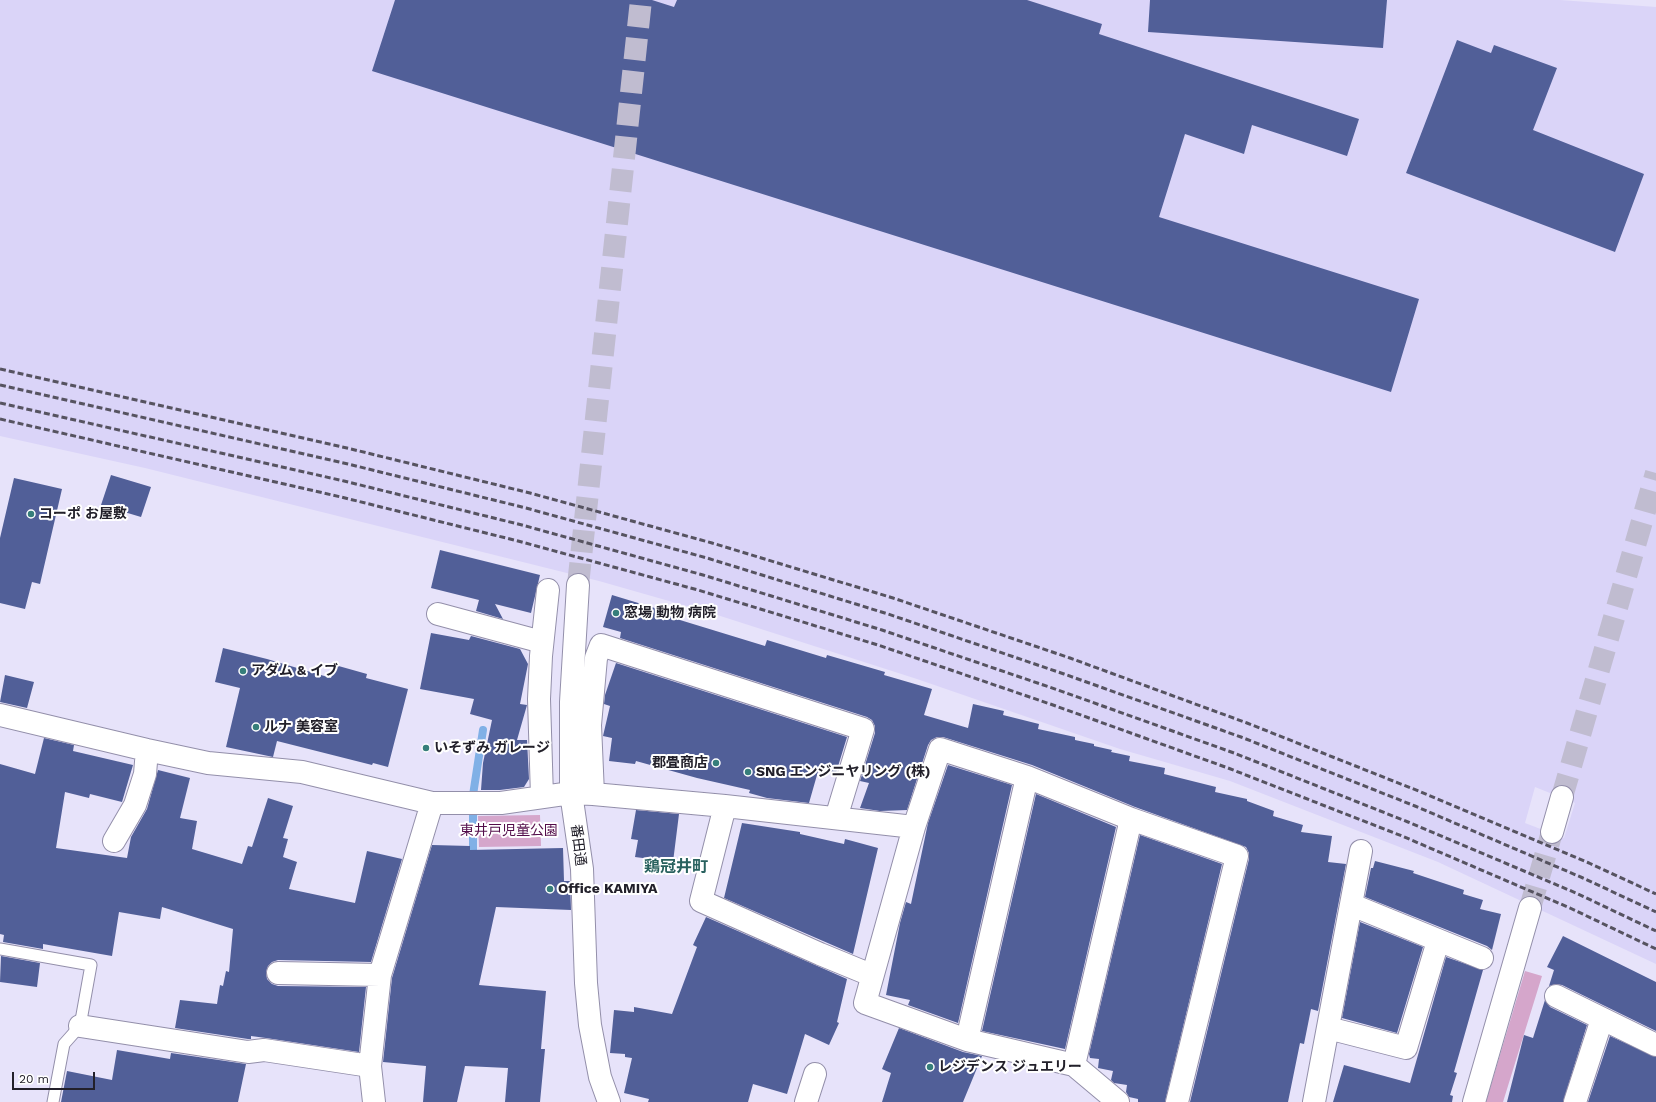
<!DOCTYPE html>
<meta charset="utf-8">
<style>
body{margin:0}
#map{position:relative;width:1656px;height:1102px;overflow:hidden;background:#e7e3fa;font-family:"Work Sans",sans-serif}
canvas{display:block}
.scale{position:absolute;left:12px;top:1072px;width:83px;height:18px;box-sizing:border-box;border:2px solid #22202a;border-top:0;padding-left:5px;font-size:12px;line-height:14px;white-space:nowrap;color:#22202a;-webkit-text-stroke:3px #fff;paint-order:stroke}
</style>
<div id="map">
<canvas width="1656" height="1102"></canvas>
<div class="scale">20 m</div>
</div>
<script>
const ctx = document.querySelector('canvas').getContext('2d');
ctx.lineJoin = 'round';
function paint(path, color) {
  ctx.fillStyle = color;
  ctx.fill(path, 'evenodd');
}
function toPath(rows) {
  const path = new Path2D();
  for (const r of rows) {
    path.moveTo(r[0], r[1]);
    for (let i = 2; i < r.length; i += 2) path.lineTo(r[i], r[i + 1]);
  }
  return path;
}
function trace(path, color, width, dash) {
  ctx.strokeStyle = color;
  ctx.lineWidth = width;
  ctx.lineCap = dash ? 'butt' : 'round';
  ctx.setLineDash(dash || []);
  ctx.stroke(path);
}
function write(font, color, halo, rows, align = 'center') {
  ctx.font = font + ' "Work Sans","Noto Sans JP",sans-serif';
  ctx.lineWidth = 4;
  ctx.setLineDash([]);
  ctx.textBaseline = 'middle';
  ctx.strokeStyle = halo;
  ctx.fillStyle = color;
  for (const [text, x, y, turn = 0] of rows) {
    ctx.save();
    ctx.translate(x, y);
    ctx.rotate((+turn || 0) * Math.PI / 180);
    ctx.textAlign = isNaN(turn) ? turn : align;
    if (halo) ctx.strokeText(text, 0, 0);
    ctx.fillText(text, 0, 0);
    ctx.restore();
  }
}
paint(toPath([
 [0,0,1560,0,1656,7,1656,964,1438,862,1230,781,1120,749,917,679,711,613,599,581,145,468,0,436],
 [1535,787,1575,803,1564,838,1525,823]
]), '#dad4f8');
paint(toPath([
 [540,815,541,846,479,847,478,816],
 [1525,971,1542,976,1503,1102,1486,1102]
]), '#d5a6cb');
trace(toPath([
 [473,859,473,795,483,730]
]), '#80b0e6', 8);
paint(toPath([
 [395,0,652,0,674,7,677,0,1027,0,1102,24,1099,34,1359,119,1347,156,1252,125,1244,154,1185,134,1159,217,1419,299,1391,392,372,71],
 [1150,0,1387,0,1383,48,1148,32],
 [1457,40,1491,53,1494,45,1557,68,1533,130,1644,174,1615,252,1406,173],
 [111,475,151,487,141,517,101,505],
 [14,478,62,489,40,584,32,582,25,609,0,603,0,538],
 [440,550,540,575,531,613,495,604,503,619,476,611,479,600,431,588],
 [612,595,681,616,680,620,765,646,767,640,826,658,827,655,885,672,884,675,932,689,924,715,968,728,973,704,1004,711,1003,715,1039,724,1038,729,1075,737,1075,740,1094,744,1094,746,1112,750,1111,752,1130,756,1129,761,1165,768,1164,774,1216,787,1215,792,1247,799,1247,801,1274,811,1273,816,1303,825,1301,832,1332,836,1328,862,1346,864,1318,1011,1311,1009,1304,1044,1300,1043,1288,1102,1190,1102,1249,859,1249,853,1246,847,1135,807,1032,765,943,737,937,737,931,740,928,745,907,810,880,811,860,808,869,783,860,781,875,733,875,726,872,720,867,717,620,638,621,632,603,627],
 [431,633,469,640,471,636,520,649,528,664,520,704,527,705,517,740,527,740,529,779,524,787,500,790,481,790,483,763,492,720,470,714,474,699,420,689],
 [223,648,267,659,331,678,335,665,367,674,366,678,408,689,388,767,373,763,372,765,277,741,273,757,226,747,240,688,215,682],
 [616,663,847,737,836,773,819,768,809,803,767,798,749,793,750,790,697,778,636,761,635,764,609,761,612,738,603,736,610,706,604,704,605,695],
 [5,675,34,682,27,708,0,702],
 [44,738,74,745,73,751,133,765,122,802,90,794,89,798,65,792,56,848,127,858,131,837,147,809,158,770,190,778,180,818,197,821,192,849,242,864,248,846,252,847,268,798,293,806,283,838,288,839,283,857,297,862,289,889,355,903,367,851,402,859,371,962,278,960,272,962,268,966,266,972,267,979,272,984,278,986,366,987,359,1052,266,1038,251,1036,251,1039,248,1039,175,1028,180,1000,217,1004,220,985,223,986,226,971,229,972,233,929,162,907,160,919,119,912,112,956,43,944,43,949,3,942,4,935,0,934,0,764,35,774],
 [948,765,1012,785,958,1023,908,1005,910,1000,886,995,900,923,906,902,911,904,928,823],
 [1036,794,1116,827,1065,1049,982,1031],
 [636,810,679,814,673,862,635,857,638,840,631,839],
 [742,823,800,832,800,834,844,844,845,839,878,848,853,954,724,898],
 [1140,835,1222,864,1165,1102,1138,1102,1138,1099,1129,1097,1126,1092,1127,1085,1114,1083,1111,1080,1113,1071,1098,1068,1099,1059,1090,1058,1089,1054],
 [432,845,470,846,470,850,563,848,564,881,570,881,571,910,496,907,479,985,546,991,541,1049,545,1049,540,1102,505,1102,508,1068,465,1066,457,1102,423,1102,426,1066,383,1062,392,978],
 [1375,861,1414,871,1413,873,1464,890,1463,894,1483,900,1480,909,1501,914,1492,950,1487,946,1365,897,1371,868,1373,868],
 [706,917,847,979,837,1022,839,1023,829,1045,805,1034,787,1094,753,1084,748,1102,648,1102,649,1099,624,1093,632,1058,625,1057,625,1054,610,1053,614,1010,634,1012,634,1007,672,1014,697,947,693,945],
 [1360,922,1423,947,1397,1033,1342,1018],
 [1563,936,1656,982,1656,1031,1562,985,1556,984,1549,986,1554,970,1547,967],
 [1,956,40,963,37,987,0,982],
 [1446,957,1483,970,1454,1072,1457,1073,1450,1095,1453,1096,1452,1102,1333,1102,1344,1065,1410,1083],
 [1545,1000,1550,1007,1587,1025,1563,1102,1507,1102,1524,1035,1533,1038],
 [899,1028,963,1052,982,1056,963,1102,882,1102,891,1073,882,1069],
 [1610,1036,1656,1057,1656,1102,1588,1102],
 [117,1050,170,1059,171,1053,246,1064,238,1102,61,1102,67,1071,112,1080]
]), '#515f98');
trace(toPath([
 [578,585,641,0],
 [1562,797,1656,473],
 [1530,908,1552,832]
]), '#c0bcd0', 22, [22, 11]);
const service = toPath([
 [0,949,91,965,80,1026,64,1044,53,1102]
]);
const minor = toPath([
 [578,585,571,702,571,793,582,869,586,983,590,1025,600,1077,609,1102],
 [438,614,542,642],
 [0,715,147,750,208,763,302,772,432,803,501,803,571,793,593,794,725,806,914,827,865,1003,967,1040,1074,1065,1118,1102],
 [593,794,590,725,596,658,601,645,863,729,836,818],
 [542,797,539,699,541,656,548,590],
 [725,806,701,901,820,954,871,975],
 [914,827,940,749,1027,777,1131,819,1237,856,1177,1102],
 [1552,832,1562,797],
 [114,841,135,805,145,774,147,750],
 [1352,905,1482,958],
 [278,973,380,975],
 [1556,996,1656,1045],
 [80,1026,248,1052,264,1050,370,1066],
 [1328,1028,1406,1048,1438,941],
 [967,1040,1027,777],
 [1074,1065,1131,819],
 [374,1102,370,1066,380,975,432,803],
 [806,1102,815,1074],
 [1314,1102,1361,851],
 [1474,1102,1530,908],
 [1575,1102,1602,1019]
]);
trace(service, '#938faa', 13);
trace(minor, '#938faa', 24);
trace(service, '#fff', 11);
trace(minor, '#fff', 22);
trace(toPath([
 [0,369,351,449,530,493,712,543,893,598,1070,658,1247,723,1421,792,1589,863,1656,894],
 [0,385,348,464,526,508,707,558,888,614,1064,674,1241,737,1415,806,1583,878,1656,912],
 [0,403,344,481,522,525,703,575,882,630,1058,690,1234,753,1408,822,1576,893,1656,931],
 [0,419,341,497,518,541,698,590,878,645,1053,705,1228,768,1402,836,1570,908,1656,949]
]), '#565360', 3, [6, 3]);
for (const [x, y, r, color] of [
 [31,514,4,"#367e7a"],
 [616,613,4,"#367e7a"],
 [243,671,4,"#367e7a"],
 [256,727,4,"#367e7a"],
 [426,748,4,"#367e7a"],
 [716,763,4,"#367e7a"],
 [748,772,4,"#367e7a"],
 [550,889,4,"#367e7a"],
 [930,1067,4,"#367e7a"]
]) {
  const dot = new Path2D();
  dot.arc(x, y, r, 0, 2 * Math.PI);
  ctx.fillStyle = color;
  ctx.fill(dot);
  trace(dot, '#fff', 1.5);
}
write('bold 14px', '#22202a', '#fff', [
 ["コーポ お屋敷",39,514],
 ["窓場 動物 病院",624,613],
 ["アダム & イブ",251,671],
 ["ルナ 美容室",264,727],
 ["いそずみ ガレージ",434,748],
 ["郡畳商店",708,763,"right"],
 ["SNG エンジニヤリング (株)",756,772],
 ["Office KAMIYA",558,889],
 ["レジデンス ジュエリー",938,1067]
], 'left');
write('14px', '#530d4a', '#fff', [
 ["東井戸児童公園",509,831]
]);
write('14px', '#22202a', '#fff', [
 ["番田通",578,845,83]
]);
write('bold 16px', '#28615e', '#fff', [
 ["鶏冠井町",676,867]
]);
</script>
